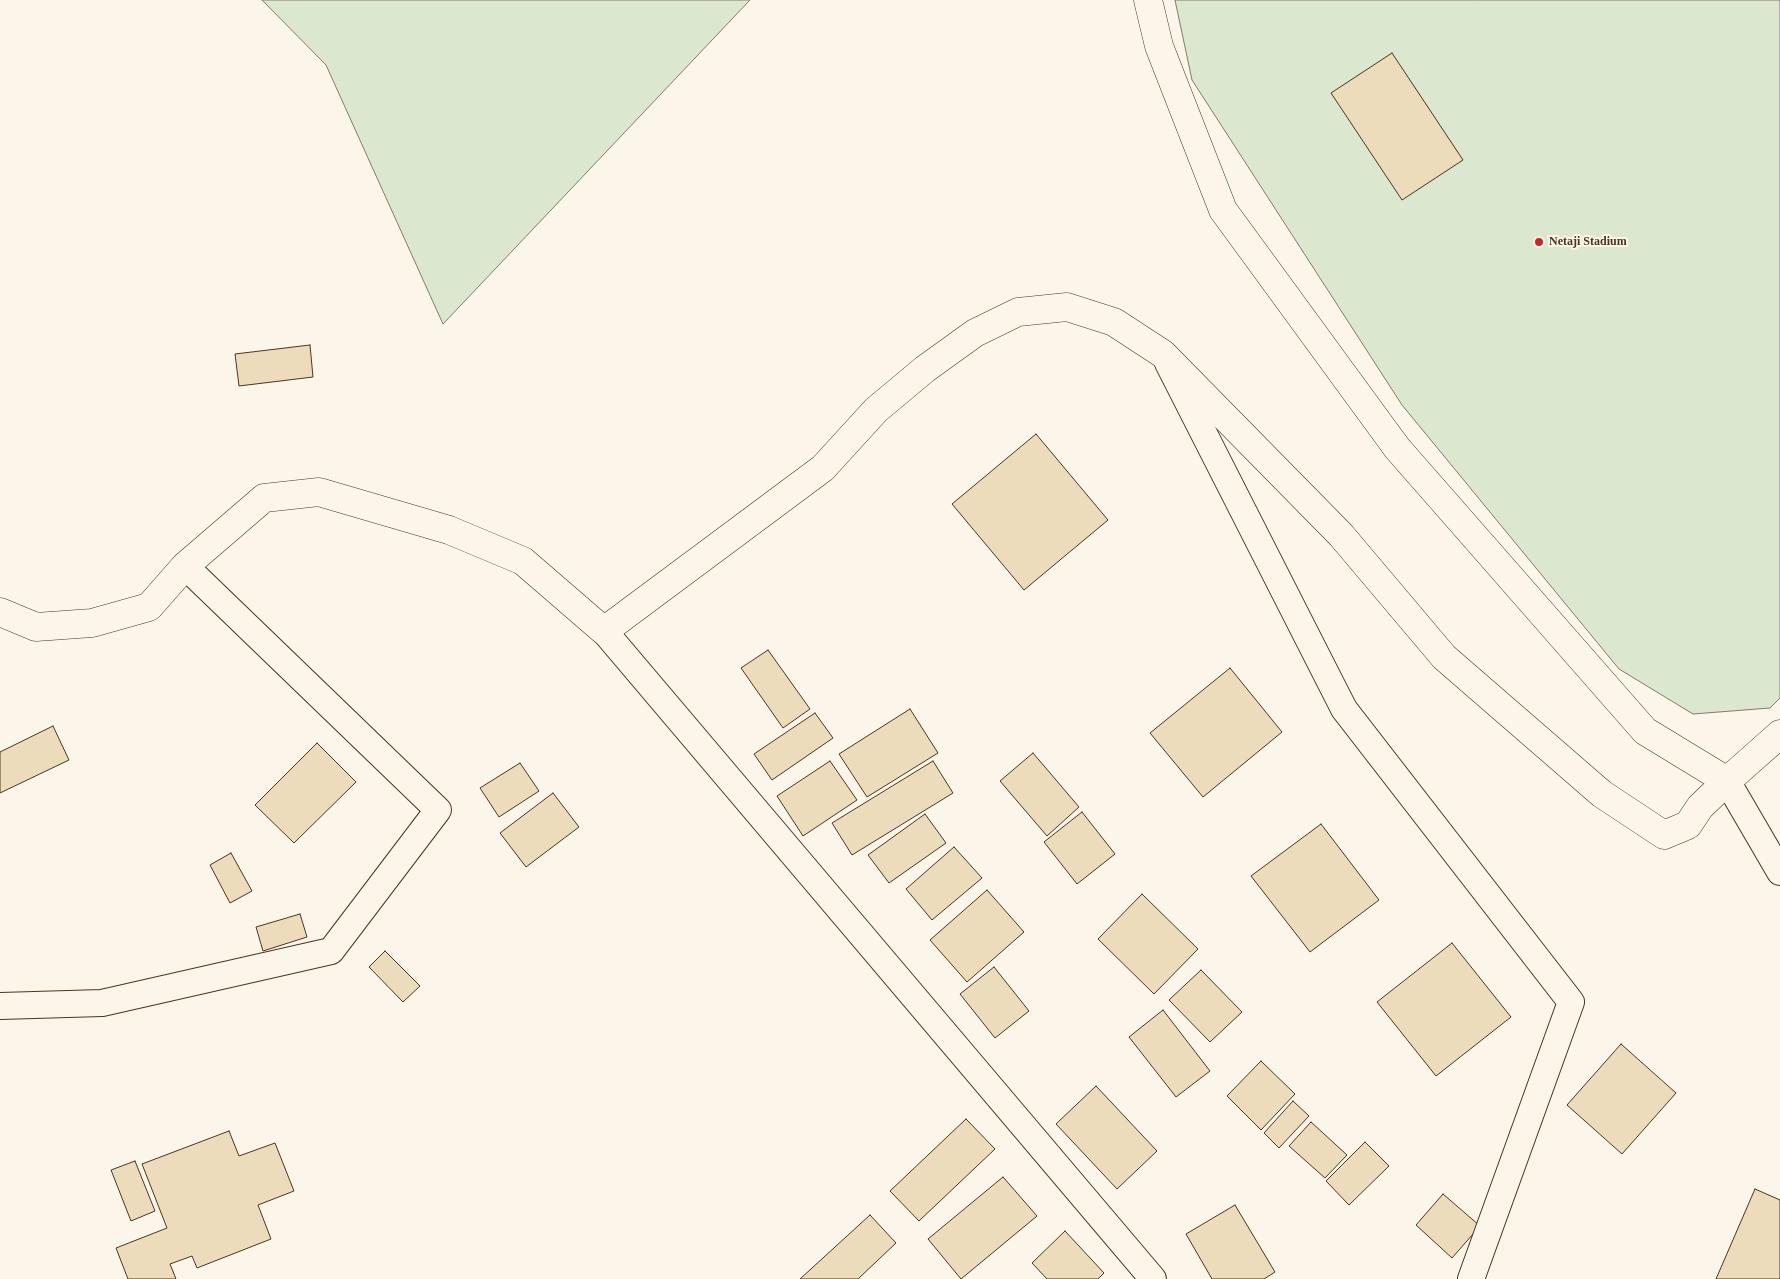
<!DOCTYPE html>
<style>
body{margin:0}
canvas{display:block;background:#fbf6e9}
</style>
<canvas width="1780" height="1279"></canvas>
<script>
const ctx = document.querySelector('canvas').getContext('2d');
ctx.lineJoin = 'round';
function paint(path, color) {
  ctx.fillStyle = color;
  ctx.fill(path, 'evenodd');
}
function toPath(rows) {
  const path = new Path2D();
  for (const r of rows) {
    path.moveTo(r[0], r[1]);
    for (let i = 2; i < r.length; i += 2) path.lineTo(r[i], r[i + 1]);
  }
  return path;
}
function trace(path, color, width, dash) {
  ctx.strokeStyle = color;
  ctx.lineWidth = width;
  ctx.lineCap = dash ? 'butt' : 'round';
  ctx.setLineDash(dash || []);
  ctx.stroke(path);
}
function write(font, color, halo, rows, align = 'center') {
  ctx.font = font + ' Georgia,serif';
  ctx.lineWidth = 4;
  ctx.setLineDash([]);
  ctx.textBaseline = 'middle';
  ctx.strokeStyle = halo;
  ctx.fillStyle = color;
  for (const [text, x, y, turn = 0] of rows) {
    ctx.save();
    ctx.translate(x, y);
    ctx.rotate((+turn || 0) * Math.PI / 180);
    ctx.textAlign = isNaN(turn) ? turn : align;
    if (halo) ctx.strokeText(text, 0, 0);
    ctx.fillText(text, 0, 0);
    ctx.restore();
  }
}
const green = toPath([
 [262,0,750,0,443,324,326,65,262,0],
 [1175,0,1780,0,1780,698,1770,708,1693,714,1619,669,1402,405,1192,80,1175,0]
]);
paint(green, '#dce7d0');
trace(green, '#887966', 1);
const building = toPath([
 [1392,53,1463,160,1402,200,1331,93,1392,53],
 [310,345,313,377,239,386,235,354,310,345],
 [1036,434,1108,520,1024,590,952,504,1036,434],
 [768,650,810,709,783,728,741,668,768,650],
 [1230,668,1282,732,1203,797,1150,733,1230,668],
 [910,709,938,753,867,797,839,754,910,709],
 [815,713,833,738,772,780,754,754,815,713],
 [53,726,69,760,0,793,0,752,53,726],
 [317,743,356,782,294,843,255,805,317,743],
 [1033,753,1079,807,1047,836,1000,781,1033,753],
 [830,761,857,800,803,836,777,796,830,761],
 [933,761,953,793,852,855,832,823,933,761],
 [520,763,539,791,499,817,480,788,520,763],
 [553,793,579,827,526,867,500,833,553,793],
 [1082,812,1115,854,1077,884,1044,842,1082,812],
 [925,814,946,843,889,883,868,855,925,814],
 [1321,824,1379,900,1310,952,1251,876,1321,824],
 [954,847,982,878,932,920,906,889,954,847],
 [231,853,252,891,230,903,210,865,231,853],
 [987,890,1024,932,967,982,930,940,987,890],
 [1142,894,1198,949,1154,994,1098,939,1142,894],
 [300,914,307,937,263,951,256,927,300,914],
 [1452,943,1511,1017,1436,1076,1377,1002,1452,943],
 [385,951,420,986,403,1002,369,967,385,951],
 [994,967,1029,1011,995,1038,960,994,994,967],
 [1201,970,1242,1012,1210,1042,1169,1000,1201,970],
 [1163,1010,1210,1071,1176,1097,1129,1037,1163,1010],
 [1621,1044,1676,1093,1622,1154,1567,1105,1621,1044],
 [1261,1061,1295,1094,1261,1130,1227,1096,1261,1061],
 [1096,1086,1157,1151,1117,1189,1056,1124,1096,1086],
 [1293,1101,1309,1116,1279,1148,1264,1133,1293,1101],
 [966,1119,995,1149,919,1221,890,1191,966,1119],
 [1311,1122,1347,1155,1325,1178,1289,1146,1311,1122],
 [229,1131,239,1156,275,1143,294,1191,258,1205,271,1239,197,1268,192,1256,170,1264,176,1279,128,1279,116,1248,167,1228,142,1164,229,1131],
 [1365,1142,1389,1166,1349,1205,1326,1181,1365,1142],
 [135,1161,155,1211,131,1221,111,1170,135,1161],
 [1003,1177,1037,1216,961,1279,928,1239,1003,1177],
 [1755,1189,1780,1200,1780,1279,1716,1279,1755,1189],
 [1443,1194,1480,1226,1452,1258,1416,1225,1443,1194],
 [1235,1205,1275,1272,1264,1279,1212,1279,1186,1234,1235,1205],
 [870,1215,896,1243,858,1279,800,1279,870,1215],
 [1065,1231,1104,1273,1098,1279,1047,1279,1032,1263,1065,1231]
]);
paint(building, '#ecdcbc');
trace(building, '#4a3520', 1);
const street = toPath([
 [1168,363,1344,709,1571,1002,1471,1279],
 [604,631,1153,1279],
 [1727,781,1780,872],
 [0,1006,102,1003,331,951,438,810,185,566]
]);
const secondary = toPath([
 [1148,0,1159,46,1223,210,1397,448,1645,731,1727,781,1780,734],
 [0,612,36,627,92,623,149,607,185,566,264,498,319,492,449,530,523,561,604,631,823,468,876,410,925,369,975,333,1018,312,1067,307,1114,322,1163,354,1341,535,1444,657,1602,794,1664,835,1688,825,1700,807,1727,781]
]);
trace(street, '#4a3520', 28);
trace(secondary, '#4a3520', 29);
trace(street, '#fbf6e9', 26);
trace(secondary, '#fbf6e9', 28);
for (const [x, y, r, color] of [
 [1539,242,5,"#c62828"]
]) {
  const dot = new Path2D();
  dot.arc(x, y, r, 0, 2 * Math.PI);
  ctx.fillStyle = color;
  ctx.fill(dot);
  trace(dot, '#fbf6e9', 2);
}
write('bold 12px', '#4a3520', '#fbf6e9', [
 ["Netaji Stadium",1549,242]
], 'left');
</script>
